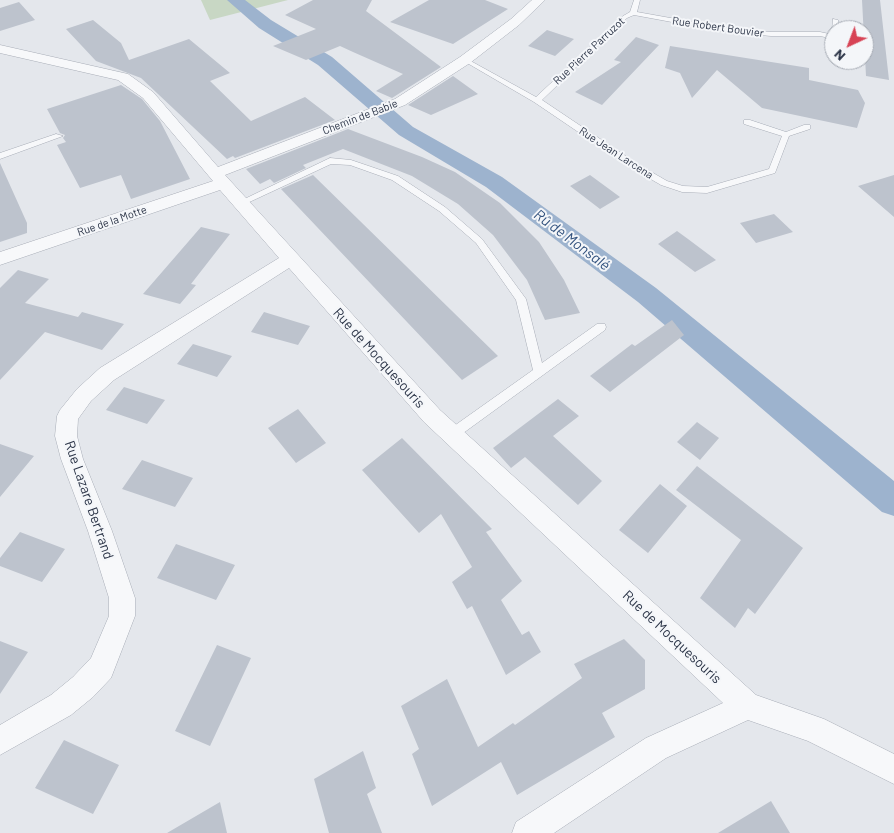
<!DOCTYPE html>
<meta charset="utf-8">
<style>
body{margin:0}
#map{position:relative;width:894px;height:833px;overflow:hidden;background:#e4e7ec;font-family:Barlow,sans-serif}
canvas{display:block}
.north{position:absolute;left:824px;top:20px;width:50px;height:50px;box-sizing:border-box;background:#f4f6f9;border:1px solid #a3a8b1;border-radius:50%;rotate:223deg;font-size:14px;font-weight:700;line-height:20px;text-align:center;color:#2a3346}
.north::after{content:'';display:block;margin:auto;width:18px;height:22px;background:#d74355;clip-path:polygon(50% 0,100% 100%,50% 72%,0 100%)}
</style>
<div id="map">
<canvas width="894" height="833"></canvas>
<div class="north">N</div>
</div>
<script>
const ctx = document.querySelector('canvas').getContext('2d');
ctx.lineJoin = 'round';
function paint(path, color) {
  ctx.fillStyle = color;
  ctx.fill(path, 'evenodd');
}
function toPath(rows) {
  const path = new Path2D();
  for (const r of rows) {
    path.moveTo(r[0], r[1]);
    for (let i = 2; i < r.length; i += 2) path.lineTo(r[i], r[i + 1]);
  }
  return path;
}
function trace(path, color, width, dash) {
  ctx.strokeStyle = color;
  ctx.lineWidth = width;
  ctx.lineCap = dash ? 'butt' : 'round';
  ctx.setLineDash(dash || []);
  ctx.stroke(path);
}
function write(font, color, halo, rows, align = 'center') {
  ctx.font = font + ' Barlow,sans-serif';
  ctx.lineWidth = 4;
  ctx.setLineDash([]);
  ctx.textBaseline = 'middle';
  ctx.strokeStyle = halo;
  ctx.fillStyle = color;
  for (const [text, x, y, turn = 0] of rows) {
    ctx.save();
    ctx.translate(x, y);
    ctx.rotate((+turn || 0) * Math.PI / 180);
    ctx.textAlign = isNaN(turn) ? turn : align;
    if (halo) ctx.strokeText(text, 0, 0);
    ctx.fillText(text, 0, 0);
    ctx.restore();
  }
}
paint(toPath([
 [201,0,288,0,210,20]
]), '#c8d7c4');
paint(toPath([
 [227,0,245,0,271,20,332,57,413,127,502,177,656,288,894,481,894,516,882,512,638,302,486,187,399,135,318,65,259,28,227,0]
]), '#9db3ce');
paint(toPath([
 [313,0,372,0,366,11,441,67,392,98,376,91,403,74,353,52,340,46,306,60,273,46,316,29,285,15],
 [429,0,485,0,508,9,453,44,390,22],
 [862,0,880,0,889,80,866,76],
 [19,2,35,20,0,31,0,8],
 [93,20,121,43,129,60,189,39,230,73,210,81,251,121,305,97,335,120,235,158,233,156,227,159,141,78,96,61,66,29],
 [547,30,574,39,555,56,528,46],
 [636,37,659,45,602,105,575,92,621,62,614,60],
 [670,46,809,68,809,80,858,90,865,103,857,128,762,108,717,70,692,98,680,73,665,68],
 [453,76,478,94,431,115,408,105],
 [121,85,142,99,160,121,190,179,131,199,121,175,80,188,57,145,66,142,63,138,65,135,60,133,47,109],
 [348,129,422,157,455,172,500,203,539,242,564,280,580,313,545,320,527,280,493,235,458,204,412,176,343,149,303,165,306,168,274,183,270,179,260,184,246,169],
 [0,163,27,223,27,233,0,242],
 [313,175,498,356,462,380,281,189],
 [590,175,620,197,600,209,570,186],
 [894,175,894,217,858,186],
 [774,214,793,232,756,243,740,223],
 [201,227,230,234,191,284,196,285,180,304,143,294],
 [677,231,688,239,716,260,695,272,658,244],
 [18,270,49,279,25,303,78,317,82,312,124,324,102,350,45,332,0,380,0,288],
 [264,312,310,326,298,345,251,332],
 [672,320,684,335,610,392,590,376,632,344,635,346],
 [193,344,232,356,217,377,177,364],
 [124,387,165,400,147,424,106,410],
 [558,399,579,416,553,436,602,481,578,505,525,457,511,468,493,448],
 [298,409,326,443,296,463,268,428],
 [697,422,719,438,700,460,677,442],
 [402,438,492,529,486,532,522,581,501,600,522,635,529,631,541,652,506,675,472,606,467,609,452,582,472,567,441,514,419,533,362,470],
 [0,444,34,456,0,497],
 [142,460,193,478,175,507,122,489],
 [697,466,803,548,755,614,748,608,735,628,700,598,741,540,676,490],
 [660,484,687,506,648,553,619,530],
 [20,532,65,549,42,582,0,566,0,558],
 [176,544,235,565,216,600,157,578],
 [624,639,645,660,645,689,602,713,615,737,517,795,501,762,432,806,412,754,419,749,401,706,447,679,478,747,513,723,515,725,582,678,574,664],
 [0,641,28,652,0,694],
 [217,645,251,658,210,746,175,731],
 [64,740,119,765,93,814,35,788],
 [363,751,376,788,367,794,382,833,329,833,314,779],
 [771,801,790,833,718,833],
 [220,802,227,833,167,833]
]), '#bdc3cd');
const lane = toPath([
 [634,0,640,0,637,12,726,28,771,32,820,32,834,35,834,39,820,36,771,36,726,32,634,15,627,18,542,100,636,163,667,181,683,186,707,187,769,169,782,136,744,124,744,120,750,120,786,132,804,125,810,125,810,129,789,136,775,173,707,193,682,192,661,185,630,167,534,102,462,60,467,59,536,97,623,16,630,12,634,0],
 [833,19,838,20,838,30,834,30,834,32,832,30,833,19],
 [56,134,63,136,0,159,0,153,56,134],
 [330,158,351,160,398,176,445,207,482,239,526,299,542,363,597,324,605,324,606,327,605,330,455,439,451,440,447,439,445,435,447,431,533,370,516,300,476,243,439,211,392,180,350,165,331,164,243,205,240,206,236,203,330,158]
]);
const street = toPath([
 [532,0,545,0,519,25,470,63,405,105,225,175,440,410,756,695,824,719,894,754,894,784,808,741,748,720,666,758,554,833,512,833,516,822,646,738,723,703,424,422,289,268,114,380,91,401,78,419,77,436,83,459,112,531,135,598,135,616,111,678,93,697,71,715,0,755,0,725,51,695,73,677,91,658,109,616,109,598,88,531,61,459,55,436,57,416,60,410,77,389,100,368,279,258,220,190,0,265,0,252,213,181,143,98,118,80,0,53,0,45,128,74,153,92,218,167,395,99,460,57,511,19,532,0]
]);
trace(lane, '#a8adb7', 1);
trace(street, '#a8adb7', 1);
paint(lane, '#f7f8fa');
paint(street, '#f7f8fa');
write('11px', '#2a3346', '#f4f6f9', [
 ["Rue Robert Bouvier",718,27,8],
 ["Rue Pierre Parruzot",589,51,-43],
 ["Chemin de Babie",360,117,-21],
 ["Rue Jean Larcena",616,153,33],
 ["Rue de la Motte",112,221,-19]
]);
write('14px', '#2a3346', '#f4f6f9', [
 ["Rue de Mocquesouris",379,358,48],
 ["Rue Lazare Bertrand",89,500,71],
 ["Rue de Mocquesouris",672,637,43]
]);
write('italic 15px', '#31517d', '#f4f6f9', [
 ["Rû de Monsalé",572,240,37]
]);
</script>
